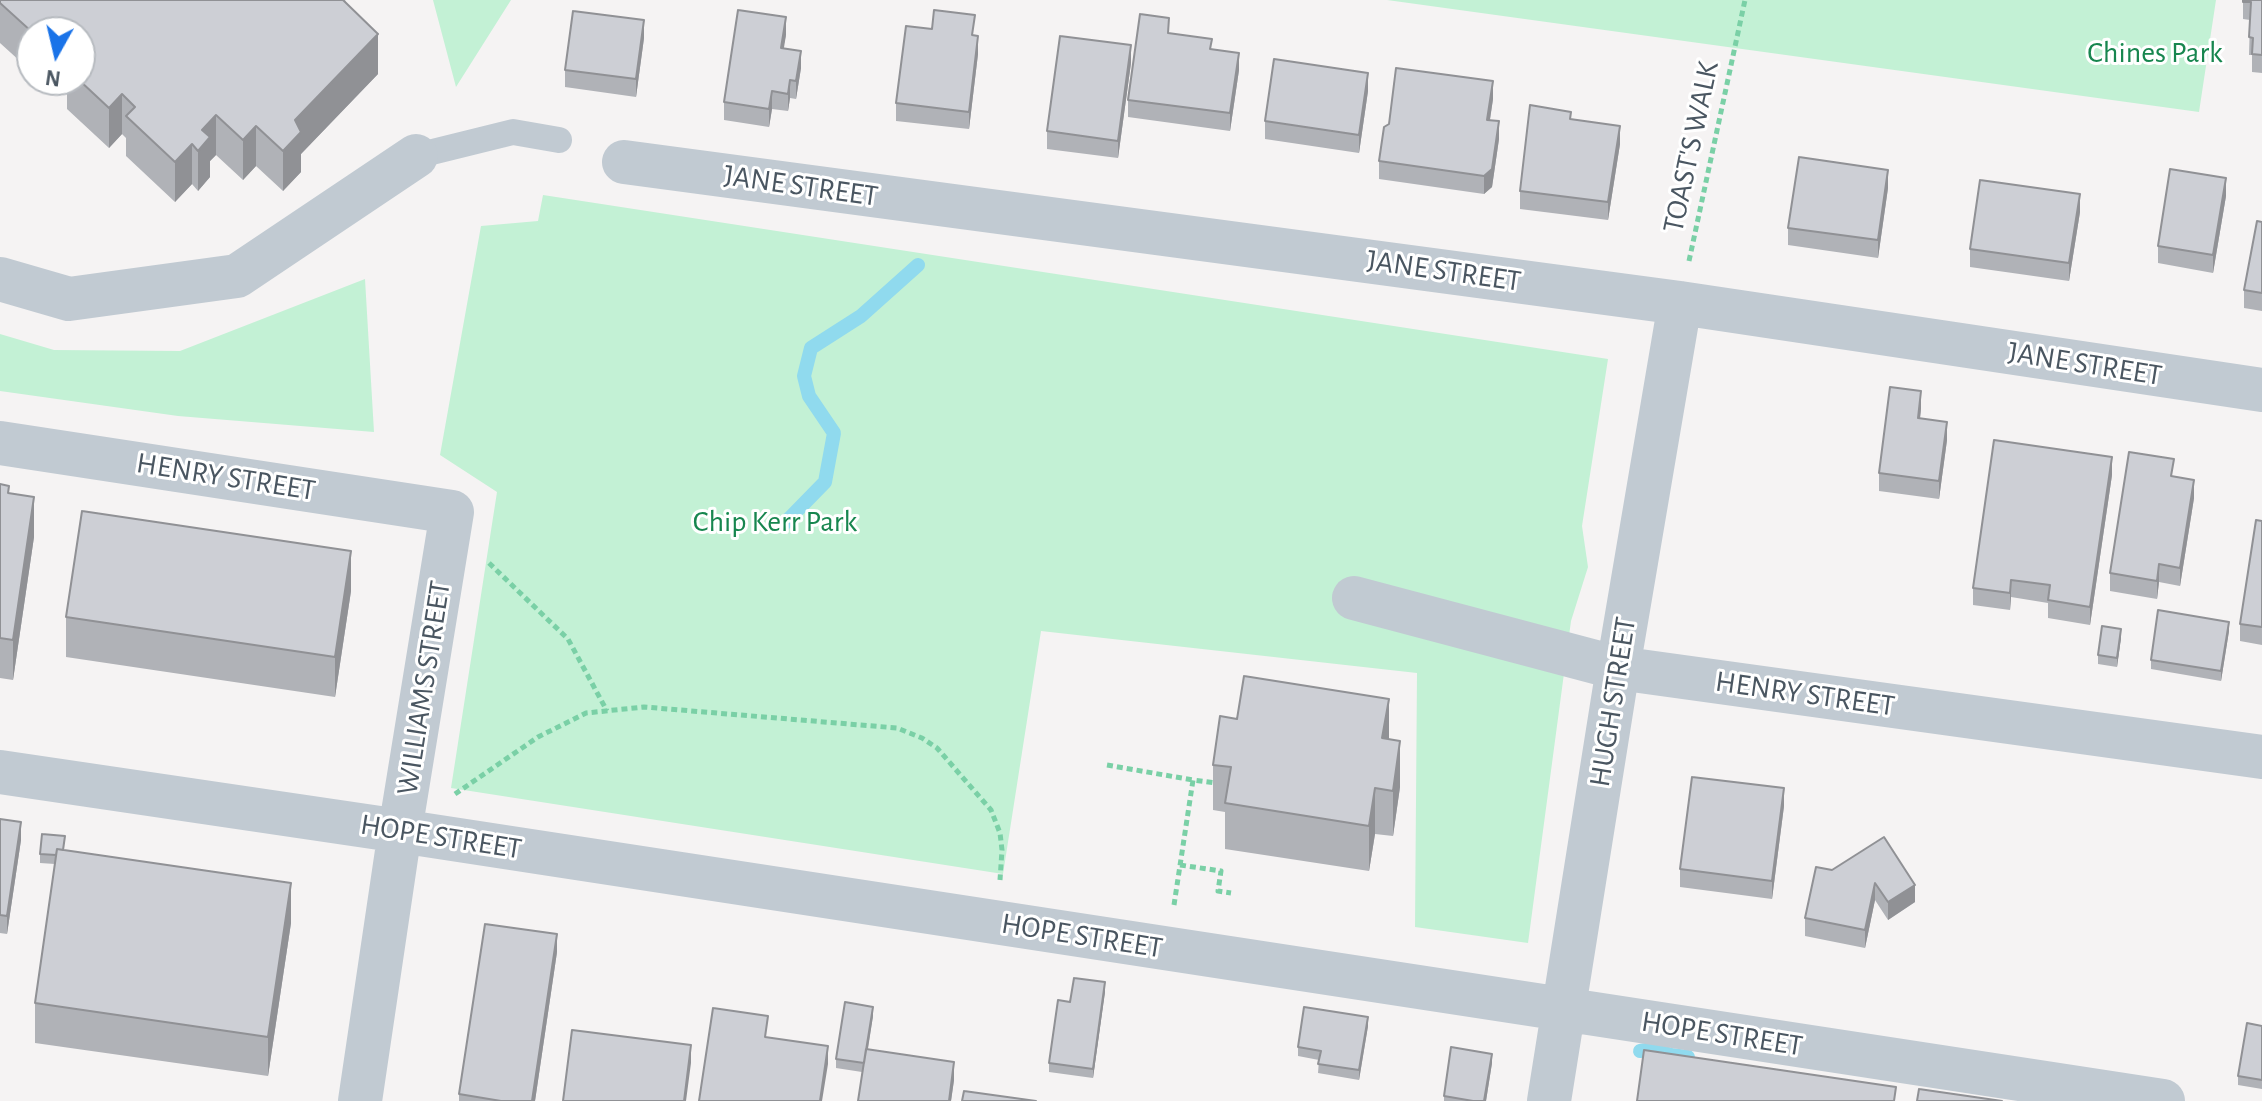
<!DOCTYPE html>
<style>
body{margin:0}
#map{position:relative;width:2262px;height:1101px;overflow:hidden;background:#f5f3f3;font-family:"Alegreya Sans",sans-serif}
canvas{display:block}
.north{position:absolute;left:16px;top:16px;width:80px;height:80px;box-sizing:border-box;background:#fff;border:2px solid #b7bbc0;border-radius:50%;rotate:188deg;font-size:22px;font-weight:700;line-height:32px;text-align:center;color:#4a5661}
.north::after{content:'';display:block;margin:auto;width:28px;height:36px;background:#1a73e8;clip-path:polygon(50% 0,100% 100%,50% 72%,0 100%)}
</style>
<div id="map">
<canvas width="2262" height="1101"></canvas>
<div class="north">N</div>
</div>
<script>
const ctx = document.querySelector('canvas').getContext('2d');
ctx.lineJoin = 'round';
function paint(path, color) {
  ctx.fillStyle = color;
  ctx.fill(path, 'evenodd');
}
function toPath(rows) {
  const path = new Path2D();
  for (const r of rows) {
    path.moveTo(r[0], r[1]);
    for (let i = 2; i < r.length; i += 2) path.lineTo(r[i], r[i + 1]);
  }
  return path;
}
function trace(path, color, width, dash) {
  ctx.strokeStyle = color;
  ctx.lineWidth = width;
  ctx.lineCap = dash ? 'butt' : 'round';
  ctx.setLineDash(dash || []);
  ctx.stroke(path);
}
function write(font, color, halo, rows, align = 'center') {
  ctx.font = font + ' "Alegreya Sans",sans-serif';
  ctx.lineWidth = 6;
  ctx.setLineDash([]);
  ctx.textBaseline = 'middle';
  ctx.strokeStyle = halo;
  ctx.fillStyle = color;
  for (const [text, x, y, turn = 0] of rows) {
    ctx.save();
    ctx.translate(x, y);
    ctx.rotate((+turn || 0) * Math.PI / 180);
    ctx.textAlign = isNaN(turn) ? turn : align;
    if (halo) ctx.strokeText(text, 0, 0);
    ctx.fillText(text, 0, 0);
    ctx.restore();
  }
}
paint(toPath([
 [433,0,511,0,456,87],
 [1387,0,2216,0,2199,112],
 [543,195,1608,359,1582,526,1588,567,1571,621,1528,943,1415,927,1417,673,1041,631,1003,874,451,788,497,492,440,455,481,226,538,221],
 [365,279,374,432,178,416,0,391,0,334,54,350,180,351]
]), '#c3f1d5');
trace(toPath([
 [783,525,825,482,834,433,809,396,804,376,811,348,861,316,918,265],
 [1640,1051,1652,1049,1671,1055,1688,1057]
]), '#90daee', 14);
trace(toPath([
 [1689,261,1745,0],
 [489,563,568,639,607,711],
 [1107,765,1193,780],
 [455,794,538,737,586,713,644,707,897,728,922,738,937,748,991,810,1000,833,1002,850,1000,880],
 [1180,865,1221,871,1218,891,1231,893],
 [1174,905,1193,780,1216,783]
]), '#7ad0a6', 5, [6, 4]);
trace(toPath([
 [416,156,513,132,559,140]
]), '#c1cad2', 26);
trace(toPath([
 [624,162,1680,303,2262,390],
 [0,279,69,299,237,276,416,156],
 [0,443,452,512,400,831,360,1101],
 [1354,598,1618,668,2262,757],
 [0,772,400,831,2163,1101],
 [1549,1101,1618,668,1680,303]
]), '#c1cad2', 44);
paint(toPath([
 [0,0,345,0,378,74,301,154,301,172,283,191,256,166,243,180,216,155,210,161,210,177,198,191,192,184,175,202,126,156,126,138,122,134,109,148,67,109,67,92,54,80,80,80,80,32,32,32,32,72,0,43],
 [2243,0,2262,0,2262,73,2252,72,2252,55,2249,55,2250,20,2243,19],
 [1169,33,1212,49,1239,70,1230,131,1128,117,1128,100],
 [786,35,783,48,801,68,796,99,790,98,788,111,772,109,769,127,724,120,724,102],
 [974,35,978,54,969,129,896,121,896,103],
 [644,38,636,97,565,87,565,70],
 [1131,63,1118,158,1047,149,1047,131],
 [1368,91,1359,153,1265,139,1265,121],
 [1493,99,1490,120,1499,139,1492,187,1484,194,1379,179,1379,161],
 [1571,119,1620,144,1608,220,1520,209,1520,191],
 [1888,188,1878,258,1788,245,1788,228],
 [2226,196,2213,273,2158,263,2158,246],
 [2080,212,2069,281,1970,267,1970,249],
 [2262,222,2262,311,2244,308,2244,290],
 [1921,409,1920,418,1947,440,1939,499,1879,491,1879,473],
 [2112,475,2090,625,2048,618,2048,603,2011,597,2010,610,1973,605,1973,588],
 [2174,477,2194,498,2180,586,2159,582,2157,599,2110,591,2110,573],
 [0,484,9,493,34,537,13,680,0,678],
 [2262,521,2262,645,2240,641,2240,624],
 [351,591,335,697,66,657,66,617],
 [2229,631,2221,681,2151,669,2151,660],
 [2121,638,2117,667,2098,664,2098,655],
 [1389,739,1400,787,1393,836,1375,834,1369,871,1225,849,1225,812,1213,810,1213,765],
 [1784,806,1772,899,1680,887,1680,869],
 [0,819,21,840,7,934,0,933],
 [1884,837,1915,902,1888,920,1875,900,1865,948,1805,936,1805,918,1832,870],
 [64,850,291,923,268,1076,35,1043,35,1003,55,864,40,863,40,854],
 [557,952,535,1101,459,1101,459,1094],
 [1105,992,1093,1078,1049,1072,1049,1063,1070,1002],
 [873,1016,868,1049,954,1080,951,1101,858,1101,862,1072,836,1068,836,1059],
 [1368,1026,1359,1080,1318,1073,1319,1060,1298,1056,1298,1047],
 [2262,1026,2262,1089,2238,1085,2238,1076],
 [1492,1063,1486,1101,1444,1101,1444,1096]
]), '#b0b2b7');
paint(toPath([
 [786,17,786,35,781,66,781,48],
 [644,20,644,38,636,97,636,79],
 [378,34,378,74,301,154,301,172,283,191,283,151,295,120],
 [978,36,978,54,969,129,969,112],
 [1131,45,1131,63,1118,158,1118,141],
 [801,51,801,68,796,99,796,81],
 [1239,53,1239,70,1230,131,1230,113],
 [1368,73,1368,91,1359,153,1359,135],
 [790,80,790,98,788,111,788,94],
 [1493,81,1493,99,1487,138,1487,120],
 [772,91,772,109,769,127,769,109],
 [122,94,122,134,109,148,109,108],
 [216,115,216,155,210,161,210,177,198,191,198,151,202,130],
 [1499,121,1499,139,1492,187,1484,194,1484,176],
 [256,126,256,166,243,180,243,140],
 [1620,126,1620,144,1608,220,1608,202],
 [192,144,192,184,175,202,175,162],
 [1888,170,1888,188,1878,258,1878,240],
 [2226,178,2226,196,2213,273,2213,255],
 [2080,194,2080,212,2069,281,2069,263],
 [1921,391,1921,409,1918,436,1918,418],
 [1947,422,1947,440,1939,499,1939,481],
 [2112,457,2112,475,2090,625,2090,607],
 [2194,480,2194,498,2180,586,2180,568],
 [34,497,34,537,13,680,13,640],
 [351,551,351,591,335,697,335,657],
 [2159,564,2159,582,2157,599,2157,581],
 [2011,580,2011,597,2010,610,2010,593],
 [2229,622,2229,631,2221,681,2221,671],
 [2121,629,2121,638,2117,667,2117,658],
 [1389,699,1389,745,1382,738],
 [1400,741,1400,787,1393,836,1393,791],
 [1375,788,1375,834,1369,871,1369,826],
 [1784,788,1784,806,1772,899,1772,881],
 [21,822,21,840,7,934,7,916],
 [291,883,291,923,268,1076,268,1037],
 [1875,883,1875,900,1865,948,1865,930],
 [1915,885,1915,902,1888,920,1888,902],
 [557,934,557,952,535,1101,532,1101],
 [1105,982,1105,992,1093,1078,1093,1069],
 [873,1007,873,1016,864,1072,864,1063],
 [1368,1017,1368,1026,1359,1080,1359,1070],
 [691,1045,691,1063,686,1101,684,1101],
 [828,1046,828,1064,822,1101,820,1101],
 [1492,1054,1492,1063,1486,1101,1484,1101],
 [954,1062,954,1080,951,1101,949,1101]
]), '#909195');
const building = toPath([
 [0,0,343,0,378,34,295,120,301,132,283,151,256,126,243,140,216,115,202,130,210,137,198,151,192,144,175,162,126,116,135,107,122,94,109,108,79,80,80,80,80,32,32,32,0,3,0,0],
 [2243,0,2262,0,2262,55,2252,54,2253,38,2249,37,2251,2,2243,2,2243,0],
 [738,10,786,17,781,48,801,51,796,81,790,80,788,94,772,91,769,109,724,102,738,10],
 [934,10,975,15,972,35,978,36,969,112,896,103,906,26,932,29,934,10],
 [573,11,644,20,636,79,565,70,573,11],
 [1140,14,1169,18,1168,33,1212,39,1210,49,1239,53,1230,113,1128,100,1140,14],
 [1060,36,1131,45,1118,141,1047,131,1060,36],
 [1274,59,1368,73,1359,135,1265,121,1274,59],
 [1396,68,1493,81,1487,120,1499,121,1492,169,1484,176,1379,161,1384,127,1389,124,1396,68],
 [1530,105,1571,112,1570,119,1620,126,1608,202,1520,191,1530,105],
 [1799,157,1888,170,1878,240,1788,228,1799,157],
 [2170,169,2226,178,2213,255,2158,246,2170,169],
 [1980,180,2080,194,2069,263,1970,249,1980,180],
 [2257,221,2262,222,2262,293,2244,290,2257,221],
 [1890,387,1921,391,1918,418,1947,422,1939,481,1879,473,1890,387],
 [1994,440,2112,457,2090,607,2048,600,2050,585,2011,580,2010,593,1973,588,1994,440],
 [2129,452,2174,459,2171,476,2194,480,2180,568,2159,564,2157,581,2110,573,2129,452],
 [0,484,9,486,8,493,34,497,13,640,0,638,0,484],
 [82,511,351,551,335,657,66,617,82,511],
 [2256,520,2262,521,2262,627,2240,624,2256,520],
 [2158,610,2229,622,2221,671,2151,660,2158,610],
 [2102,626,2121,629,2117,658,2098,655,2102,626],
 [1244,676,1389,699,1382,738,1400,741,1393,791,1375,788,1369,826,1225,803,1231,767,1213,765,1220,716,1237,719,1244,676],
 [1692,777,1784,788,1772,881,1680,869,1692,777],
 [0,819,21,822,7,916,0,915,0,819],
 [42,834,65,836,63,850,57,849,56,855,40,854,42,834],
 [1884,837,1915,885,1888,902,1875,883,1865,930,1805,918,1816,867,1832,870,1884,837],
 [57,849,291,883,268,1037,35,1003,57,849],
 [485,924,557,934,532,1101,501,1101,459,1094,485,924],
 [1074,978,1105,982,1093,1069,1049,1063,1058,1000,1070,1002,1074,978],
 [845,1002,873,1007,864,1063,836,1059,845,1002],
 [1304,1007,1368,1017,1359,1070,1318,1064,1321,1051,1298,1047,1304,1007],
 [713,1008,768,1016,765,1037,828,1046,820,1101,699,1101,713,1008],
 [2247,1023,2262,1026,2262,1080,2238,1076,2247,1023],
 [572,1030,691,1045,684,1101,563,1101,572,1030],
 [1451,1047,1492,1054,1484,1101,1473,1101,1444,1096,1451,1047],
 [866,1049,954,1062,949,1101,858,1101,866,1049],
 [1644,1050,1896,1087,1894,1101,1637,1101,1644,1050],
 [1919,1089,2002,1101,1917,1101,1919,1089],
 [964,1091,1036,1101,962,1101,964,1091]
]);
paint(building, '#cdcfd5');
trace(building, '#909195', 2);
write('30px', '#17864f', '#fff', [
 ["Chines Park",2155,53],
 ["Chip Kerr Park",775,522]
]);
write('30px', '#4a5661', '#fff', [
 ["TOAST'S WALK",1691,147,-78],
 ["JANE STREET",801,186,8],
 ["JANE STREET",1444,271,8],
 ["JANE STREET",2085,364,9],
 ["HENRY STREET",226,477,9],
 ["WILLIAMS STREET",424,688,-81],
 ["HENRY STREET",1805,694,8],
 ["HUGH STREET",1613,702,-81],
 ["HOPE STREET",441,837,9],
 ["HOPE STREET",1082,936,9],
 ["HOPE STREET",1722,1034,9]
]);
</script>
